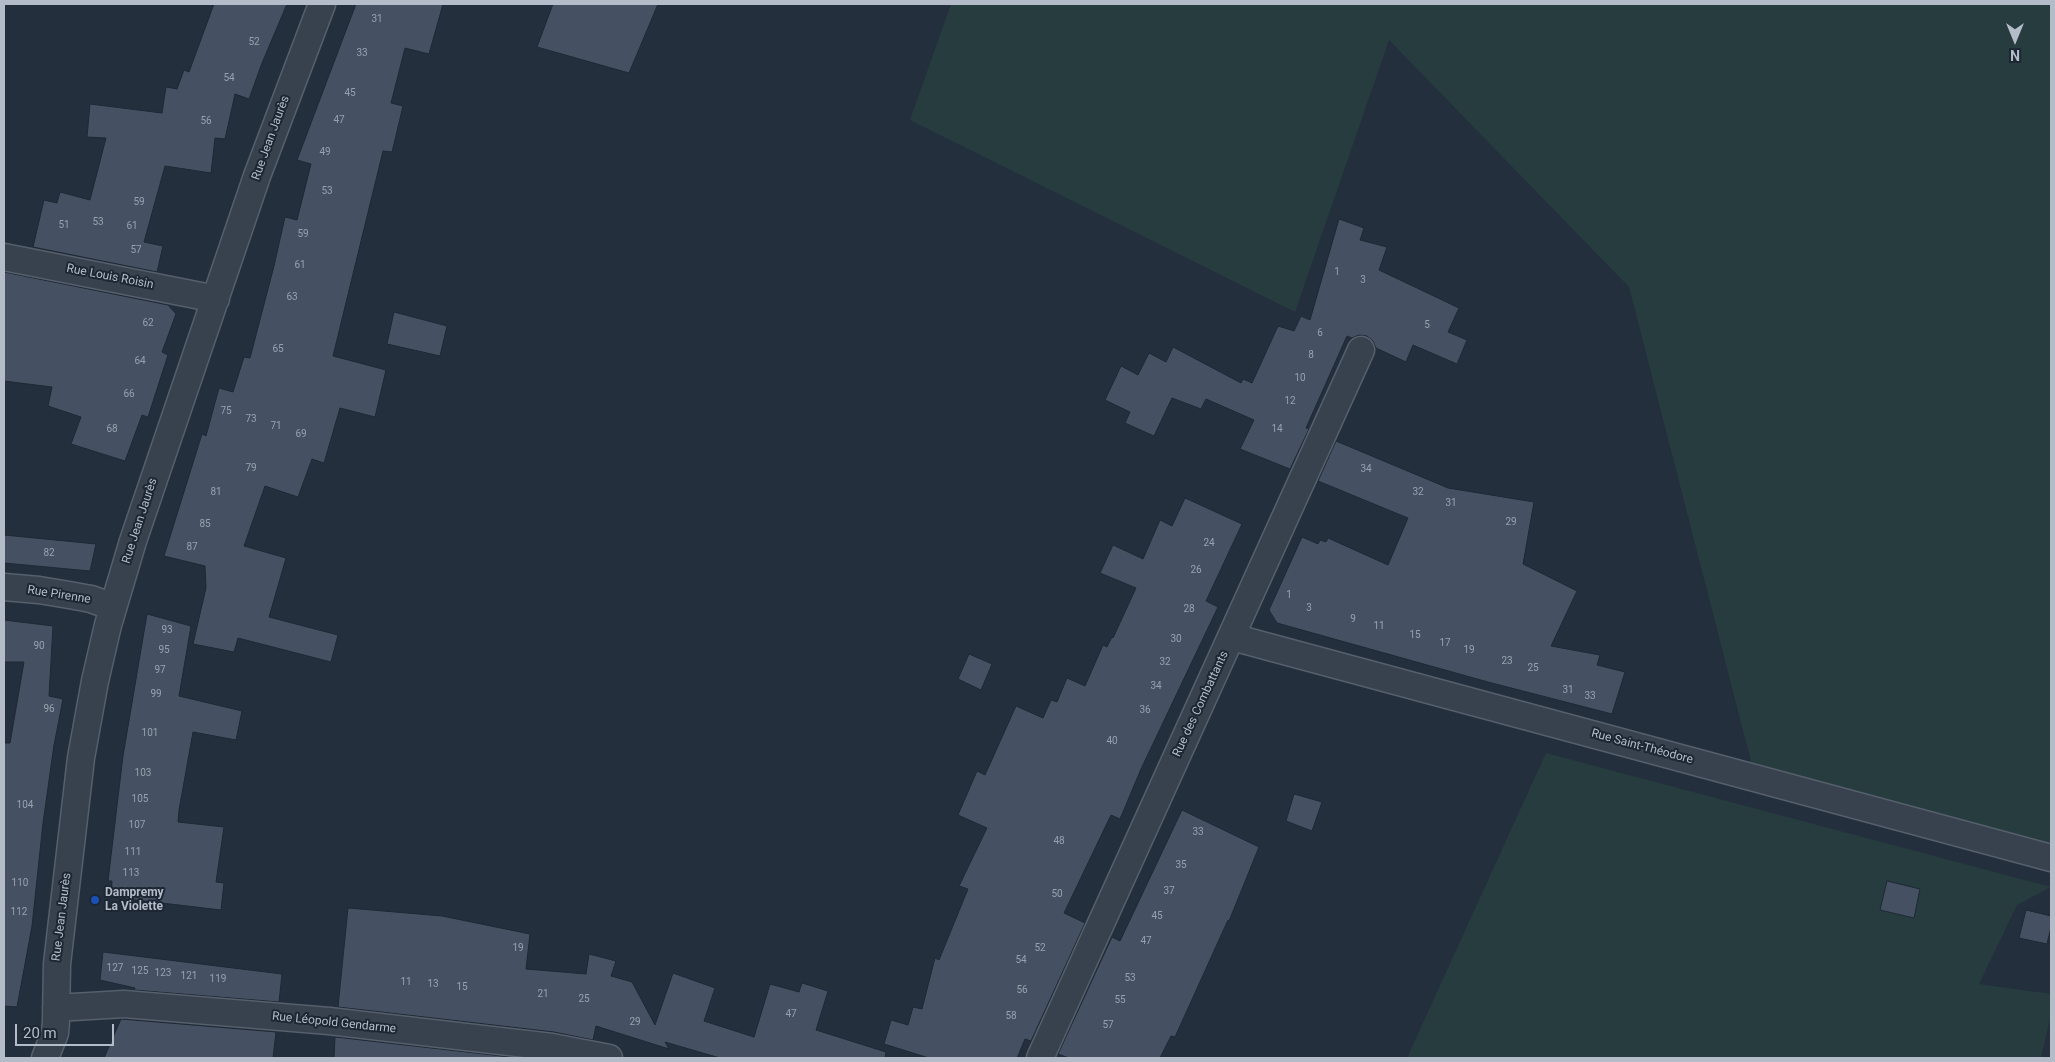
<!DOCTYPE html>
<meta charset="utf-8">
<style>
body{margin:0}
#map{position:relative;width:2055px;height:1062px;overflow:hidden;background:#242f3e;font-family:Roboto,sans-serif}
canvas{display:block}
.frame{position:absolute;inset:0;border:5px solid #b4bcc9;pointer-events:none}
.north{position:absolute;left:1990px;top:15px;width:50px;height:50px;-webkit-text-stroke:4px #1d2633;paint-order:stroke;rotate:180deg;font-size:14px;font-weight:700;line-height:20px;text-align:center;color:#b4bcc9}
.north::after{content:'';display:block;margin:auto;width:18px;height:22px;background:#b4bcc9;clip-path:polygon(50% 0,100% 100%,50% 72%,0 100%)}
.scale{position:absolute;left:15px;top:1024px;width:99px;height:22px;box-sizing:border-box;border:2px solid #b4bcc9;border-top:0;padding-left:6px;font-size:15px;line-height:18px;white-space:nowrap;color:#b4bcc9;-webkit-text-stroke:4px #1d2633;paint-order:stroke}
</style>
<div id="map">
<canvas width="2055" height="1062"></canvas>
<div class="frame"></div>
<div class="north">N</div>
<div class="scale">20 m</div>
</div>
<script>
const ctx = document.querySelector('canvas').getContext('2d');
ctx.lineJoin = 'round';
function paint(path, color) {
  ctx.fillStyle = color;
  ctx.fill(path, 'evenodd');
}
function toPath(rows) {
  const path = new Path2D();
  for (const r of rows) {
    path.moveTo(r[0], r[1]);
    for (let i = 2; i < r.length; i += 2) path.lineTo(r[i], r[i + 1]);
  }
  return path;
}
function trace(path, color, width, dash) {
  ctx.strokeStyle = color;
  ctx.lineWidth = width;
  ctx.lineCap = dash ? 'butt' : 'round';
  ctx.setLineDash(dash || []);
  ctx.stroke(path);
}
function write(font, color, halo, rows, align = 'center') {
  ctx.font = font + ' Roboto,sans-serif';
  ctx.lineWidth = 4;
  ctx.setLineDash([]);
  ctx.textBaseline = 'middle';
  ctx.strokeStyle = halo;
  ctx.fillStyle = color;
  for (const [text, x, y, turn = 0] of rows) {
    ctx.save();
    ctx.translate(x, y);
    ctx.rotate((+turn || 0) * Math.PI / 180);
    ctx.textAlign = isNaN(turn) ? turn : align;
    if (halo) ctx.strokeText(text, 0, 0);
    ctx.fillText(text, 0, 0);
    ctx.restore();
  }
}
paint(toPath([
 [951,4,2051,4,2051,858,1755,777,1629,287,1389,40,1295,312,910,120],
 [1546,753,2051,887,2017,905,1979,984,2051,994,2051,1015,2041,1058,1407,1058]
]), '#263c3f');
const building = toPath([
 [214,4,287,4,262,63,249,99,235,94,225,139,215,138,211,173,165,166,144,242,163,246,157,272,33,247,44,200,57,203,60,192,90,200,106,138,87,137,90,104,162,113,166,87,177,89,184,70,189,72,214,4],
 [356,4,443,4,429,54,405,48,391,103,403,106,392,152,383,151,333,356,386,370,375,417,340,408,324,463,312,459,298,497,265,486,244,546,286,558,269,617,338,635,331,662,238,638,234,652,193,644,206,588,205,566,164,556,202,434,206,436,219,388,233,392,244,357,250,358,274,266,285,217,297,220,311,164,297,160,356,4],
 [553,4,658,4,629,73,537,47,553,4],
 [1339,219,1364,228,1360,240,1387,247,1379,270,1459,308,1448,332,1467,340,1457,364,1413,345,1406,362,1376,348,1373,341,1367,336,1359,335,1352,338,1347,336,1306,428,1309,429,1290,469,1240,449,1254,420,1206,399,1201,409,1172,398,1154,436,1125,423,1130,412,1105,400,1121,366,1138,375,1149,353,1166,362,1173,347,1241,383,1243,379,1252,383,1278,326,1294,331,1301,316,1310,320,1339,219],
 [4,272,168,305,176,314,162,352,168,355,148,417,142,415,125,461,71,444,81,417,48,406,52,387,4,381,4,272],
 [394,312,447,326,440,356,387,344,394,312],
 [1336,441,1448,488,1534,502,1523,564,1577,591,1551,646,1600,655,1597,665,1625,672,1612,714,1488,682,1277,623,1269,610,1302,537,1318,544,1320,540,1326,542,1328,538,1388,565,1408,518,1318,481,1336,441],
 [1185,498,1242,524,1206,601,1218,607,1141,769,1120,819,1111,815,1064,913,1085,923,1031,1041,1025,1039,1017,1058,929,1058,884,1044,891,1020,908,1025,913,1007,922,1009,935,958,939,960,968,889,959,886,987,828,958,815,977,771,985,775,1016,706,1043,718,1051,700,1057,702,1067,678,1085,686,1103,645,1107,647,1112,637,1113,638,1136,588,1100,573,1113,545,1143,559,1160,520,1172,526,1185,498],
 [4,535,96,544,90,571,4,563,4,535],
 [147,614,191,626,179,696,242,711,236,740,193,732,179,810,178,822,224,827,216,882,224,883,221,910,111,897,112,881,108,881,123,756,147,614],
 [4,620,53,626,49,696,63,699,54,745,43,823,32,926,17,1007,4,1006,4,743,10,743,24,662,4,662,4,620],
 [969,654,992,664,981,690,958,679,969,654],
 [1294,794,1322,802,1312,831,1286,821,1294,794],
 [1182,810,1259,847,1229,921,1228,920,1175,1037,1171,1036,1160,1058,1069,1058,1058,1054,1112,937,1120,941,1182,810],
 [1887,881,1920,889,1914,918,1880,910,1887,881],
 [348,908,442,916,530,934,526,969,586,974,589,954,616,961,611,976,632,982,655,1025,673,973,715,988,704,1021,754,1037,770,984,799,992,802,983,828,991,816,1030,886,1052,885,1058,720,1058,665,1042,669,1049,596,1026,593,1040,554,1032,338,1007,348,908],
 [2026,910,2051,916,2051,927,2047,944,2019,938,2026,910],
 [103,952,282,974,279,1002,134,990,135,988,100,980,103,952],
 [121,1019,276,1032,273,1058,104,1058,121,1019],
 [335,1037,519,1058,334,1058,335,1037]
]);
paint(building, '#455162');
trace(building, '#1f2835', 1);
const street = toPath([
 [4,257,216,299],
 [4,587,39,590,69,595,91,599,113,607],
 [1232,637,2051,858],
 [56,1008,124,1004,329,1021,552,1047,609,1058],
 [45,1058,55,1033,56,1021,57,964,81,758,95,681,108,625,133,541,257,176,322,4],
 [1040,1058,1361,350]
]);
trace(street, '#565f6c', 29);
trace(street, '#38414e', 26);
for (const [x, y, r, color] of [
 [95,900,5,"#1a4fb4"]
]) {
  const dot = new Path2D();
  dot.arc(x, y, r, 0, 2 * Math.PI);
  ctx.fillStyle = color;
  ctx.fill(dot);
  trace(dot, '#1d2633', 2);
}
write('10px', '#98a1af', null, [
 ["31",377,19],
 ["52",254,42],
 ["33",362,53],
 ["54",229,78],
 ["45",350,93],
 ["47",339,120],
 ["56",206,121],
 ["49",325,152],
 ["53",327,191],
 ["59",139,202],
 ["53",98,222],
 ["51",64,225],
 ["61",132,226],
 ["59",303,234],
 ["57",136,250],
 ["61",300,265],
 ["1",1337,272],
 ["3",1363,280],
 ["63",292,297],
 ["62",148,323],
 ["5",1427,325],
 ["6",1320,333],
 ["65",278,349],
 ["8",1311,355],
 ["64",140,361],
 ["10",1300,378],
 ["66",129,394],
 ["12",1290,401],
 ["75",226,411],
 ["73",251,419],
 ["71",276,426],
 ["68",112,429],
 ["14",1277,429],
 ["69",301,434],
 ["79",251,468],
 ["34",1366,469],
 ["81",216,492],
 ["32",1418,492],
 ["31",1451,503],
 ["29",1511,522],
 ["85",205,524],
 ["24",1209,543],
 ["87",192,547],
 ["82",49,553],
 ["26",1196,570],
 ["1",1289,595],
 ["3",1309,608],
 ["28",1189,609],
 ["9",1353,619],
 ["11",1379,626],
 ["93",167,630],
 ["15",1415,635],
 ["30",1176,639],
 ["17",1445,643],
 ["90",39,646],
 ["95",164,650],
 ["19",1469,650],
 ["23",1507,661],
 ["32",1165,662],
 ["25",1533,668],
 ["97",160,670],
 ["34",1156,686],
 ["31",1568,690],
 ["99",156,694],
 ["33",1590,696],
 ["96",49,709],
 ["36",1145,710],
 ["101",150,733],
 ["40",1112,741],
 ["103",143,773],
 ["105",140,799],
 ["104",25,805],
 ["107",137,825],
 ["33",1198,832],
 ["48",1059,841],
 ["111",133,852],
 ["35",1181,865],
 ["113",131,873],
 ["110",20,883],
 ["37",1169,891],
 ["50",1057,894],
 ["112",19,912],
 ["45",1157,916],
 ["47",1146,941],
 ["19",518,948],
 ["52",1040,948],
 ["54",1021,960],
 ["127",115,968],
 ["125",140,971],
 ["123",163,973],
 ["121",189,976],
 ["53",1130,978],
 ["119",218,979],
 ["11",406,982],
 ["13",433,984],
 ["15",462,987],
 ["56",1022,990],
 ["21",543,994],
 ["25",584,999],
 ["55",1120,1000],
 ["47",791,1014],
 ["58",1011,1016],
 ["29",635,1022],
 ["57",1108,1025]
]);
write('12px', '#b4bcc9', '#1d2633', [
 ["Rue Jean Jaurès",271,138,-70],
 ["Rue Louis Roisin",110,277,11],
 ["Rue Jean Jaurès",140,521,-72],
 ["Rue Pirenne",59,595,9],
 ["Rue des Combattants",1201,704,-65],
 ["Rue Saint-Théodore",1642,747,15],
 ["Rue Jean Jaurès",62,917,-83],
 ["Rue Léopold Gendarme",334,1023,6]
]);
write('bold 12px', '#b4bcc9', '#1d2633', [
 ["Dampremy",105,893],
 ["La Violette",105,907]
], 'left');
</script>
